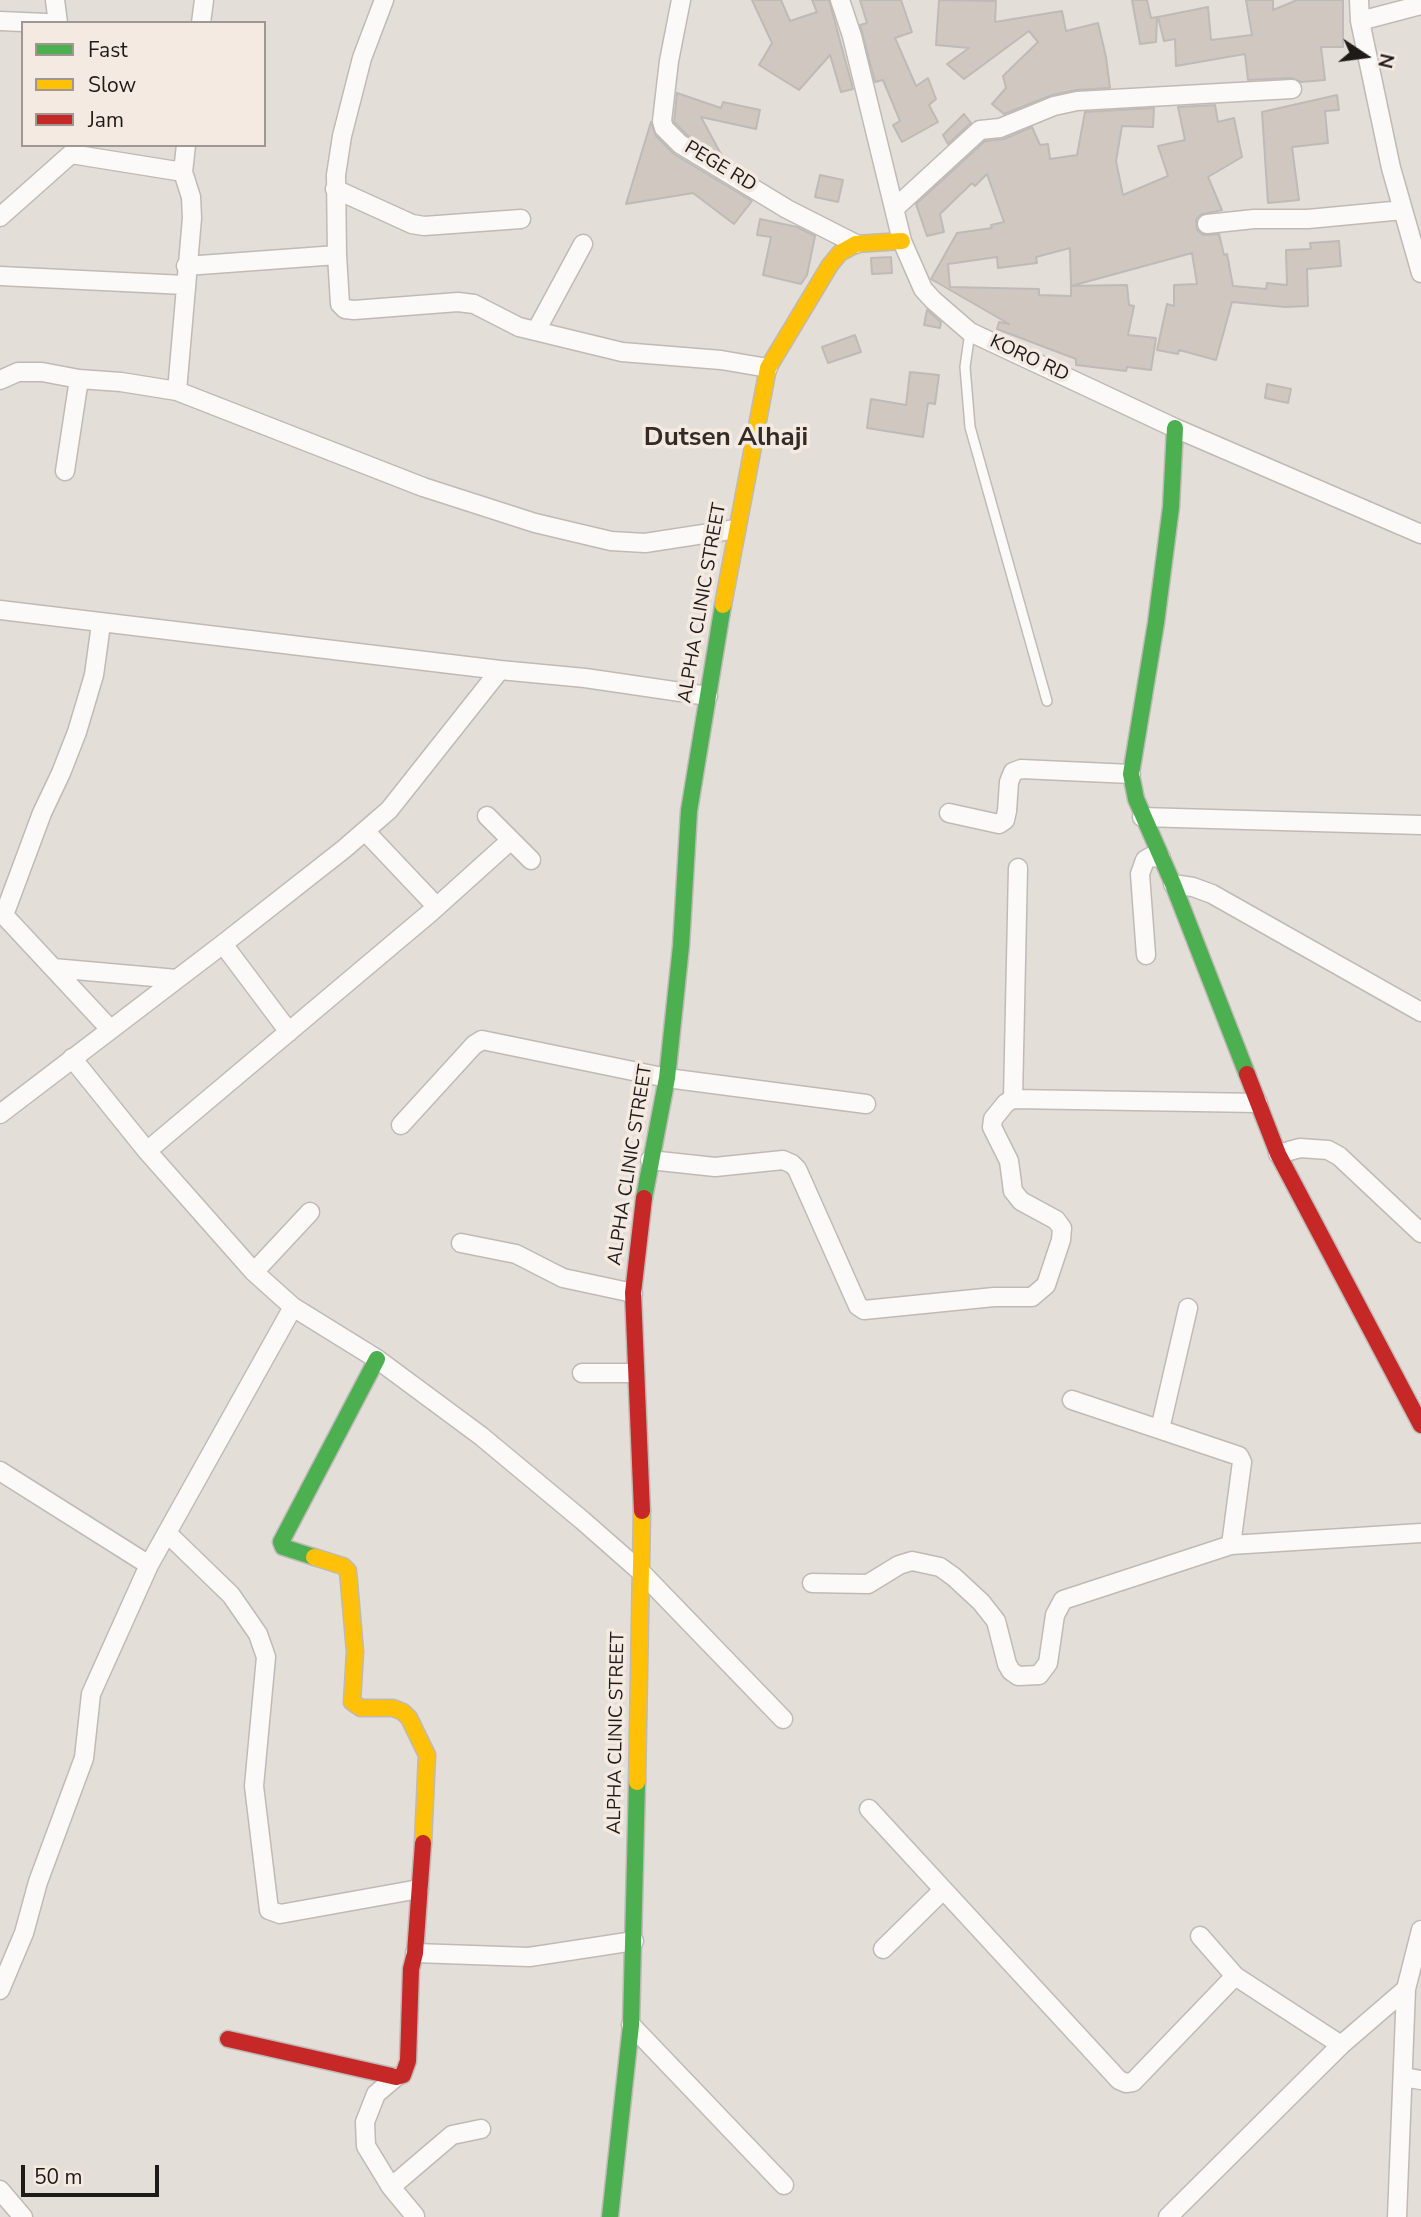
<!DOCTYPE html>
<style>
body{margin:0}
#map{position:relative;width:1421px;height:2217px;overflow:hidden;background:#e4ded9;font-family:"Nunito Sans",sans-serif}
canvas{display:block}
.legend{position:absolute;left:21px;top:21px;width:245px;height:126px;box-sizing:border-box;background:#f5eae2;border:2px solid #9f9791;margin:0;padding:9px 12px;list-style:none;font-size:21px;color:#1e1a18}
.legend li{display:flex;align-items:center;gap:14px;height:35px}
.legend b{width:35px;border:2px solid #9f9791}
.north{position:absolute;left:1330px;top:21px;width:70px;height:70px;-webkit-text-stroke:5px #f5eae2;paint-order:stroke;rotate:103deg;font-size:19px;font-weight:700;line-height:28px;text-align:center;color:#1e1a18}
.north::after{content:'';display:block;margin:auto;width:24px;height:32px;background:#1e1a18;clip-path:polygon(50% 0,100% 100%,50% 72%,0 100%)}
.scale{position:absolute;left:21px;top:2165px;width:138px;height:32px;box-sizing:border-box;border:4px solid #1e1a18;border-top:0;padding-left:9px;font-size:21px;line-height:24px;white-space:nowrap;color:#1e1a18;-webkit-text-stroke:5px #f5eae2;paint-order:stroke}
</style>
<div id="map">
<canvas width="1421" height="2217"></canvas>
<ul class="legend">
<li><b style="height:9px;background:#4caf50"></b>Fast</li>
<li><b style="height:9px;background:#ffc107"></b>Slow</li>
<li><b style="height:9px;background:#c62828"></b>Jam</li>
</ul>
<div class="north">N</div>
<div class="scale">50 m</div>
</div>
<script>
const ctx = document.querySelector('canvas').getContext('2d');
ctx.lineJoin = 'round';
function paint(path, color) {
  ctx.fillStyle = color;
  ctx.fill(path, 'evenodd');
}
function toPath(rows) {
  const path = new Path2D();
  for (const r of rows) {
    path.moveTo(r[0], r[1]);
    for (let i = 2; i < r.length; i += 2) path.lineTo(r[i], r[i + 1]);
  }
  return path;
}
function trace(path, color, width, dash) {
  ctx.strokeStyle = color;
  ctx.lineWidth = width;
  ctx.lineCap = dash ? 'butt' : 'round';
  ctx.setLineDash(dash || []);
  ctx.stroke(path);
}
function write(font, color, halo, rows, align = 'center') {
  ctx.font = font + ' "Nunito Sans",sans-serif';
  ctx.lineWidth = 7;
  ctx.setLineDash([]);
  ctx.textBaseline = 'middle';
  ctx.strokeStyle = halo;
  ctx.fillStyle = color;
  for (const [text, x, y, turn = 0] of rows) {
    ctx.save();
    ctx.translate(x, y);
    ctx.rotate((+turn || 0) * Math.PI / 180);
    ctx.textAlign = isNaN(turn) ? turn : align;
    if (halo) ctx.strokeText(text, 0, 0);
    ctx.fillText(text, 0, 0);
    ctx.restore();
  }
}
const building = toPath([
 [752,0,781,0,790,21,817,12,812,0,829,0,853,89,841,92,830,55,799,90,759,65,772,43,752,0],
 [860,0,901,0,912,32,895,38,916,86,928,78,936,99,929,105,938,122,902,142,893,125,900,121,883,80,875,82,860,25,867,23,860,0],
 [939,0,996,1,995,22,1062,11,1066,31,1098,23,1106,57,1110,88,1076,90,1052,95,1004,114,992,104,1006,88,1003,76,1038,42,1029,31,964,79,947,64,969,48,936,45,939,0],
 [1132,0,1147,0,1151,18,1157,17,1156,42,1140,44,1132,0],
 [1246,0,1273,0,1273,10,1297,0,1343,0,1343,47,1321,47,1325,80,1301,82,1291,78,1248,80,1245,54,1176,66,1175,39,1164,41,1158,17,1208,7,1211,40,1252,35,1246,0],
 [677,93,721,108,723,102,760,110,756,129,701,117,722,156,687,135,674,122,677,93],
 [1337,95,1339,110,1325,111,1328,143,1292,147,1299,200,1268,203,1262,112,1337,95],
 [1215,105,1218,122,1234,118,1242,157,1208,177,1222,210,1200,215,1196,220,1197,230,1203,235,1219,234,1224,255,1227,254,1233,286,1266,289,1267,283,1287,285,1286,250,1311,249,1310,243,1339,241,1341,266,1307,269,1308,306,1285,307,1232,302,1216,360,1179,350,1178,354,1157,350,1167,304,1174,306,1174,285,1197,284,1192,253,1071,286,1070,248,1036,257,1037,263,998,268,997,257,948,264,950,287,1039,289,1039,295,1071,296,1071,286,1127,285,1129,305,1134,306,1128,335,1156,338,1151,370,1127,367,1126,371,1076,365,1076,359,997,329,999,322,1009,324,931,279,957,233,992,228,991,225,1004,222,987,174,975,186,972,183,940,214,944,232,927,236,916,204,985,141,1004,139,1032,127,1040,145,1048,144,1050,159,1077,155,1085,112,1154,108,1153,127,1122,126,1116,161,1123,195,1168,176,1158,146,1185,140,1178,107,1215,105],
 [964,114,971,123,948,144,943,135,964,114],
 [651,122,656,136,674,154,752,201,734,224,693,193,626,204,651,122],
 [820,175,843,180,838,202,815,197,820,175],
 [760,219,797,227,815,236,807,275,801,284,763,275,771,237,757,235,760,219],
 [891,257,892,273,872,274,871,258,891,257],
 [927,310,941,322,940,328,924,325,927,310],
 [855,335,861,352,828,363,822,347,855,335],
 [910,372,939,375,935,404,928,403,923,437,867,428,871,399,906,405,910,372],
 [1267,384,1291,389,1288,403,1265,398,1267,384]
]);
paint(building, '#d0c7c0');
trace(building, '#bebab6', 2);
const lane = toPath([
 [970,332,965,367,970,427,1047,701]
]);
const street = toPath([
 [55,0,58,23],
 [384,0,362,58,342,136,336,175,337,255,340,304,345,309,354,310,458,302,474,304,519,327,622,352,721,360,768,368],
 [681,0,669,61,662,121,664,128,680,144,787,209,856,244],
 [840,0,852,36,902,241,923,289,933,300,970,332,1175,428,1421,534],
 [1359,0,1360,21,1391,168,1421,273],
 [0,21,46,23],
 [1360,21,1421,5],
 [201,23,204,0],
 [71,154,183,172],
 [335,189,412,224,424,226,521,219],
 [895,208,980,130,1000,128,1054,106,1077,101,1292,89],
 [0,217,71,154],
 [1207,224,1254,219,1308,219,1403,210],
 [186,266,337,255],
 [0,276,185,285],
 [536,331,583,244],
 [0,380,18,372,42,372,79,379,121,382,177,391,423,487,535,523,611,541,645,543,736,529],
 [177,391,192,218,191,197,183,172,186,145],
 [65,471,79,379],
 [0,610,500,670,585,678,708,696],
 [949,813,999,824,1005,820,1007,811,1009,782,1013,772,1021,769,1131,774],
 [487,816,531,860],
 [1142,817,1421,825],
 [365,831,437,907],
 [1173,884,1193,887,1212,894,1421,1012],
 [0,911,110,1029],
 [4,915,42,813,61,773,77,732,94,675,101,624],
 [223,944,289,1032],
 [1146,955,1140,874,1145,860,1150,857,1161,858],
 [53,968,177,979],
 [72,1058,147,1151,254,1272,293,1307,377,1359,481,1436,582,1520,640,1571,783,1719],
 [1013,1099,1018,868],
 [0,1114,223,944,344,849,389,810,500,670],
 [401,1125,474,1045,482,1040,667,1078,866,1104],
 [147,1151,431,912,511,840],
 [1278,1154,1300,1148,1328,1150,1339,1156,1421,1233],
 [650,1160,715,1167,783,1160,792,1164,797,1169,858,1306,864,1310,994,1297,1032,1297,1046,1285,1061,1240,1062,1228,1056,1220,1021,1201,1013,1191,1009,1161,992,1127,993,1119,1006,1103,1013,1099,1258,1103],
 [461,1243,516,1254,563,1278,633,1293],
 [254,1272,310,1212],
 [582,1373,635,1373],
 [1072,1400,1239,1456,1242,1462,1231,1545],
 [1160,1429,1188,1308],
 [0,1471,149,1565],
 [167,1533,231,1595,258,1634,266,1657,254,1786,269,1910,280,1914,419,1889],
 [812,1583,868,1584,899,1565,912,1561,940,1567,954,1577,981,1602,996,1621,1007,1664,1011,1671,1018,1676,1039,1675,1048,1663,1055,1615,1063,1600,1231,1545,1421,1533],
 [869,1809,1119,2080,1126,2083,1133,2082,1235,1976],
 [1200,1936,1235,1976,1341,2045],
 [883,1949,943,1890],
 [415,1953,529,1957,634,1941],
 [0,1990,24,1933,38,1882,84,1758,91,1694,149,1565,293,1307],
 [631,2025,784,2185],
 [396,2077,376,2094,365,2122,366,2146,391,2187,415,2216],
 [1403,2077,1421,2080],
 [391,2187,452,2135,481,2129],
 [0,2190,23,2217],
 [1168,2217,1341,2045,1406,1989],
 [1397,2217,1406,1989,1421,1930]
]);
const fast = toPath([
 [1175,428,1171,507,1156,623,1131,774,1136,799,1173,884,1247,1074],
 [644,1198,667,1078,681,946,689,811,723,605],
 [314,1557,283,1547,281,1542,377,1359],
 [610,2217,631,2025,637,1782]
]);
const slow = toPath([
 [723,605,768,368,830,265,840,253,856,244,902,241],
 [314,1557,343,1566,348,1571,355,1652,352,1702,361,1708,393,1708,403,1712,409,1718,427,1755,423,1843],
 [637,1782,642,1511]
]);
const jam = toPath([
 [1247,1074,1278,1154,1421,1425],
 [642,1511,633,1293,644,1198],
 [228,2039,396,2077,403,2075,408,2061,411,1969,415,1953,423,1843]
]);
trace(lane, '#bfbab7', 12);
trace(street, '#bfbab7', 21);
trace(fast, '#bfbab7', 19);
trace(slow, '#bfbab7', 19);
trace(jam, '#bfbab7', 19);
trace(lane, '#fbfaf9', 9);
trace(street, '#fbfaf9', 18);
trace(fast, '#4caf50', 16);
trace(slow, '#ffc107', 16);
trace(jam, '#c62828', 16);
write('19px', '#1e1a18', '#f5eae2', [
 ["PEGE RD",720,167,31],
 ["KORO RD",1029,359,25],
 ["ALPHA CLINIC STREET",703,603,-80],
 ["ALPHA CLINIC STREET",631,1165,-81],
 ["ALPHA CLINIC STREET",617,1733,-89]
]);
write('bold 26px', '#332b25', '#f5eae2', [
 ["Dutsen Alhaji",726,439]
]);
</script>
